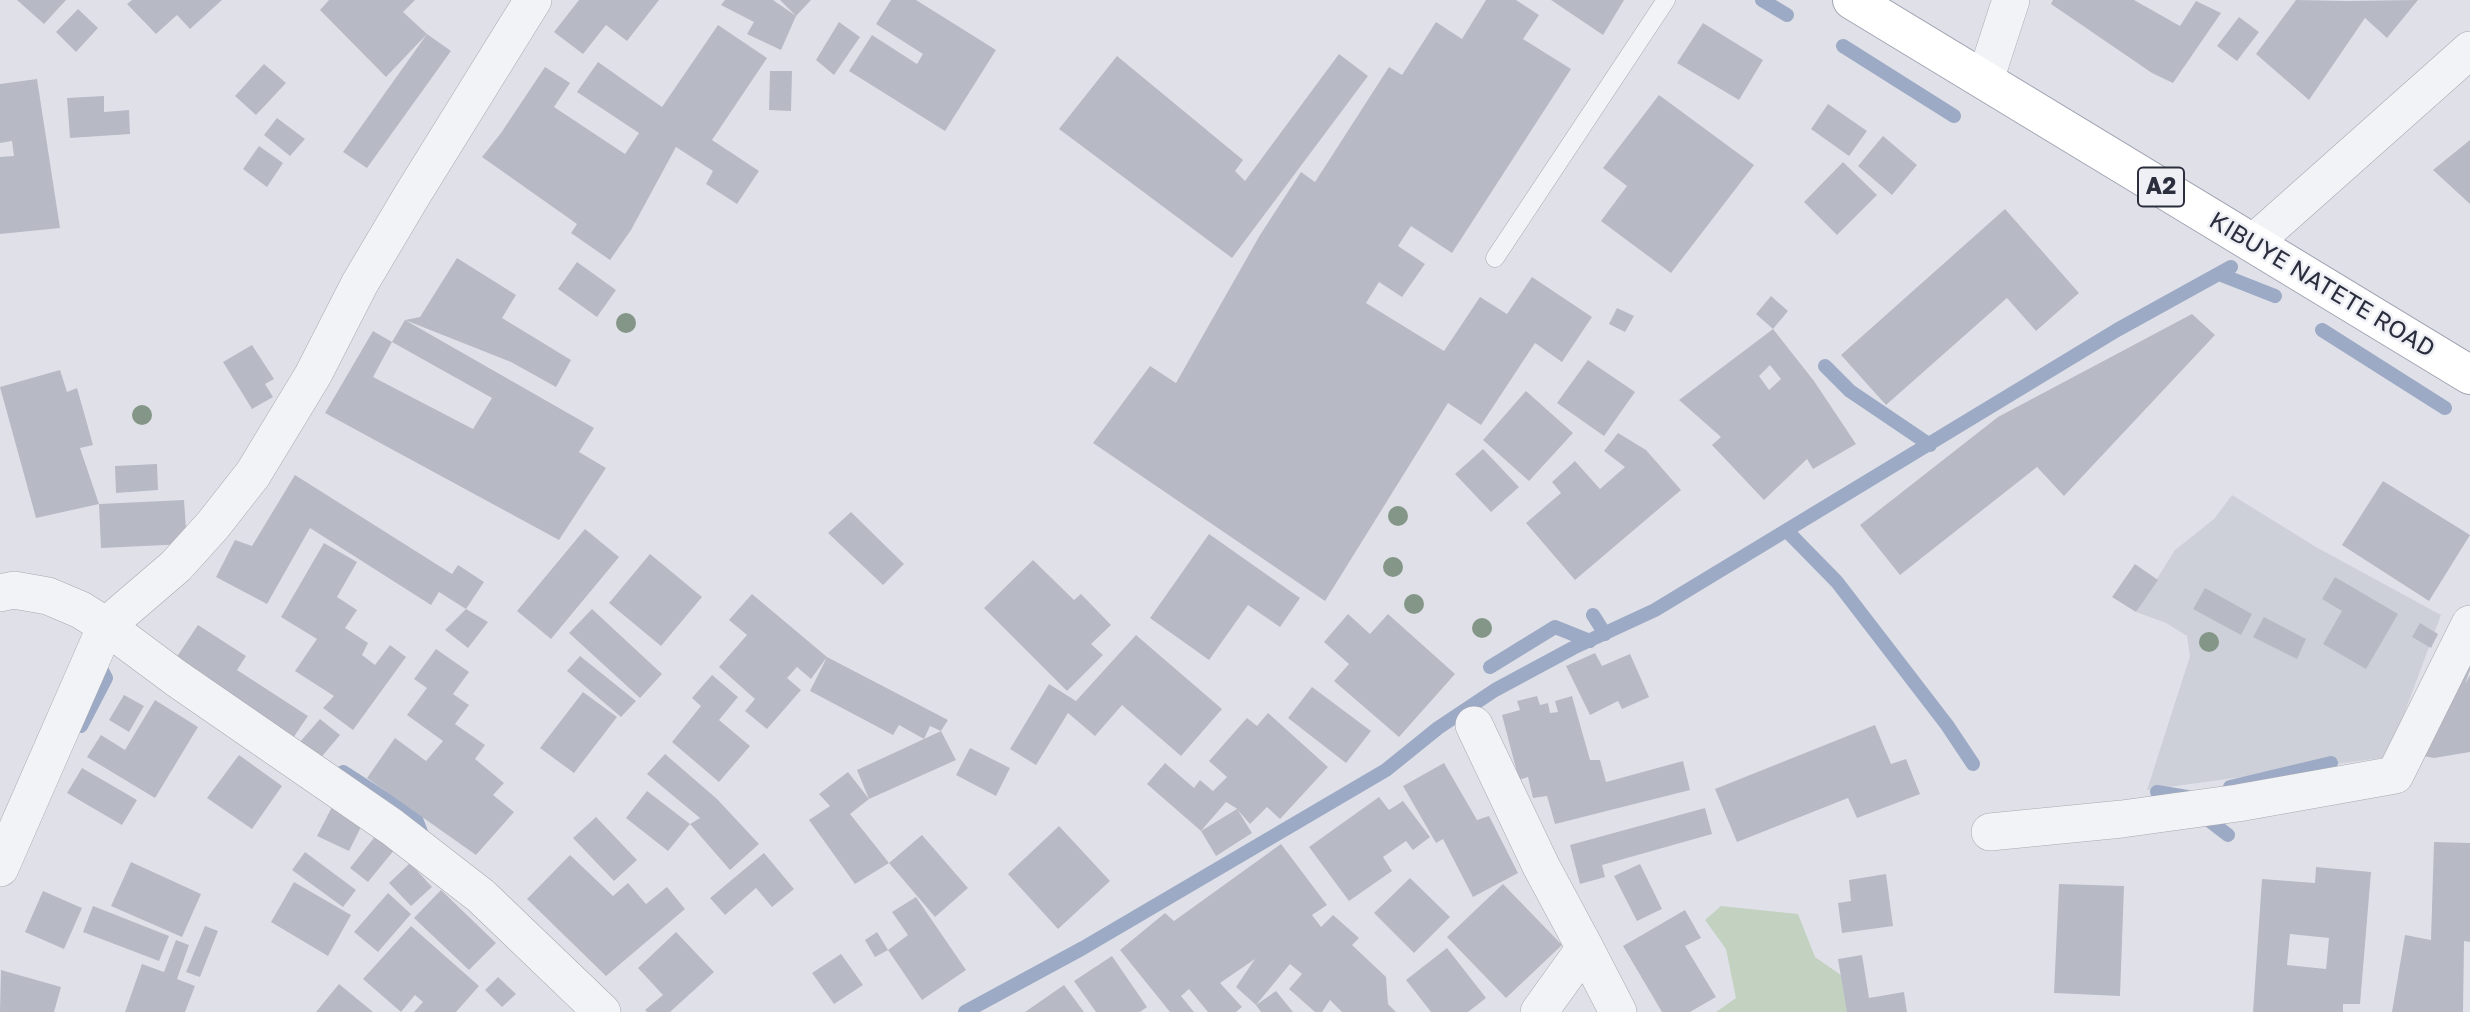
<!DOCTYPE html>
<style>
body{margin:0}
canvas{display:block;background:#e0e1e8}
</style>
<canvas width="2470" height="1012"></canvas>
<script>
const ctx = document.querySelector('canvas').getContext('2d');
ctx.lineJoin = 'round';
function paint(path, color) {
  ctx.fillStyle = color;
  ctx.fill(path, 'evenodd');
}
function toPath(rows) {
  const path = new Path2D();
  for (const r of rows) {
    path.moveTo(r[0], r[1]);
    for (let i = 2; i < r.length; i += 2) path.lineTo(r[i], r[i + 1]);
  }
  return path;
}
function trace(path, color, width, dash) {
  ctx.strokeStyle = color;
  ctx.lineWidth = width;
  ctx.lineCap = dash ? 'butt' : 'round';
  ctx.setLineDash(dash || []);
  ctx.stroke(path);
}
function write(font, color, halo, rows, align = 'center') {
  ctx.font = font + ' "Golos Text",sans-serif';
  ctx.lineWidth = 5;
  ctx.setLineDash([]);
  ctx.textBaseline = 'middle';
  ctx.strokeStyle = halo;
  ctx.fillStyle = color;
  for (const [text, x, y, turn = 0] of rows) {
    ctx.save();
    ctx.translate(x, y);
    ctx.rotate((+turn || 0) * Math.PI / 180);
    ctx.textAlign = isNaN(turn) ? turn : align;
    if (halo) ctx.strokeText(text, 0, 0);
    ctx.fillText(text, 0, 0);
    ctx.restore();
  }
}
paint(toPath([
 [2232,495,2316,547,2441,615,2388,757,2147,790,2190,656,2187,636,2166,623,2136,612,2175,550,2214,519]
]), '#ced0d9');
paint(toPath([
 [1721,906,1798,914,1815,957,1851,982,1857,1012,1716,1012,1736,998,1726,949,1705,920]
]), '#c3d1c1');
trace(toPath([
 [1762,0,1787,15],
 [1843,46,1954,116],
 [2219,274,2275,296],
 [2322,330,2445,408],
 [1825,366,1850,391,1930,445],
 [1788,532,1837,582,1947,725,1973,764],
 [1593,615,1605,634],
 [1490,667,1555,627,1590,641],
 [81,726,106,678,97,661],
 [343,772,416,819,424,840],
 [2230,787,2331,763],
 [2157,792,2187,797],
 [2202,815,2228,835],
 [965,1012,1083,948,1386,770,1438,728,1495,690,1573,648,1655,610,2117,330,2231,267]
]), '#9daac5', 14);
paint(toPath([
 [17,0,66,0,44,24],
 [132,0,222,0,190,29,177,15,156,34,127,4],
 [329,0,415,0,403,12,427,34,386,77,320,10],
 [579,0,659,0,627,41,606,25,583,54,554,32],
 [725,0,773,0,796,16,781,50,747,34,754,22,721,5],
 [780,0,811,0,796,16],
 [891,0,916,0,996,50,945,131,849,71,872,35,917,64,923,54,876,24],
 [1486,0,1516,0,1539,15,1523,39,1571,69,1452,253,1411,226,1398,246,1425,264,1402,297,1379,282,1366,303,1444,351,1480,297,1507,314,1532,277,1592,317,1562,362,1535,343,1481,425,1448,403,1325,601,1093,443,1150,366,1176,383,1260,235,1301,172,1315,182,1389,67,1402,75,1436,22,1462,39],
 [1551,0,1624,0,1603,35],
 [2053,0,2134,0,2180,26,2196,1,2221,13,2173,83,2152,73,2051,4],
 [2296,0,2347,1,2418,0,2387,38,2365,18,2309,100,2256,54],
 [78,9,98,28,76,52,56,32],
 [2239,17,2259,32,2237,61,2217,46],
 [839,22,860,37,834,75,816,60],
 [1703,23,1763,60,1739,100,1677,63],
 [718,25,767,58,712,140,759,171,737,204,706,184,713,171,676,147,631,230,610,260,571,233,577,224,482,157,501,133,545,67,570,83,554,107,625,154,639,133,577,92,598,62,662,107],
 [427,34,451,51,367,168,343,152],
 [1339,54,1368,76,1232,258,1059,129,1117,56,1243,160,1235,171,1245,181],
 [264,64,286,83,256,115,235,96],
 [770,71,792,71,791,111,769,110],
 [37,79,60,228,0,234,0,157,14,156,12,141,0,143,0,84],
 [1659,95,1754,165,1671,273,1601,221,1627,186,1603,168],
 [104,96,104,112,129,110,130,134,70,138,67,98],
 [1828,104,1867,131,1849,156,1811,129],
 [277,118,305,139,290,156,264,135],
 [1883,136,1917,165,1892,195,1858,166],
 [2470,140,2470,204,2433,170],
 [259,146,283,163,267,187,243,169],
 [1843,162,1877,195,1837,235,1804,202],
 [2005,209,2079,293,2036,331,2007,298,1886,405,1841,355],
 [457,258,516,295,502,318,571,360,556,387,511,362,405,320,420,317],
 [577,262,616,290,597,317,558,289],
 [1771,296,1788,311,1773,329,1814,381,1856,444,1813,469,1807,459,1764,500,1712,445,1721,437,1679,400,1773,329,1756,314],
 [1770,365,1781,379,1769,390,1759,376],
 [1617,308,1634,316,1625,332,1609,324],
 [2192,314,2215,335,2064,496,2037,467,1900,575,1860,525,1998,417],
 [405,320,594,428,579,452,606,468,559,540,325,413,373,331,392,342,373,377,473,429,492,398,392,342],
 [252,345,274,379,265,384,273,397,252,409,223,362],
 [1588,360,1635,392,1604,436,1557,403],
 [60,370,67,392,77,388,93,445,80,448,99,504,36,518,0,387],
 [1526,391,1573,433,1529,481,1483,440],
 [1618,433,1646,450,1681,490,1575,580,1526,523,1561,493,1552,482,1575,461,1600,489,1625,467,1604,451],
 [1483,449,1519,487,1491,512,1455,474],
 [157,464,158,490,116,493,115,466],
 [295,475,452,574,458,565,484,582,466,609,439,592,431,605,310,528,267,604,216,577,235,540,252,546],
 [2383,481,2470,535,2429,601,2342,545],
 [184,500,187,544,101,548,99,504],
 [851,512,904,564,883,585,828,533],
 [585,529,619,557,551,639,517,611],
 [1209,534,1300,598,1280,627,1248,605,1209,660,1150,618],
 [324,543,357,562,337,597,357,610,345,628,368,643,362,655,375,665,390,645,406,657,353,730,323,708,334,696,295,671,317,639,281,617],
 [650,554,702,597,661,646,609,603],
 [1033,560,1074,600,1081,594,1111,625,1091,644,1103,655,1067,691,984,608],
 [2135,564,2158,580,2136,612,2112,597],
 [2335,577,2398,614,2366,669,2323,644,2342,611,2322,599],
 [2205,588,2252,614,2241,635,2193,609],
 [752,594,827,657,948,720,941,731,930,726,924,739,941,731,956,760,869,799,857,770,924,739,899,725,893,735,810,691,827,657,811,679,797,667,787,678,801,690,767,729,745,711,755,699,719,667,747,635,729,620],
 [466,609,488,622,468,648,445,630],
 [592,609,662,674,640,698,569,633],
 [1348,614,1370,634,1388,614,1455,674,1399,737,1334,681,1349,664,1324,642],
 [2264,617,2306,639,2297,659,2253,637],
 [2470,621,2470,670,2465,684,2470,675,2470,752,2434,758,2418,755],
 [2420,623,2438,634,2431,648,2412,637],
 [198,625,246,656,237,670,308,716,293,738,174,661],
 [1136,635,1222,709,1181,756,1122,705,1095,736,1068,713,1036,765,1010,749,1049,684,1076,701],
 [436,649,469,672,453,694,469,705,455,724,485,745,475,759,504,783,493,795,514,812,476,855,367,778,395,738,426,761,443,741,407,715,427,688,414,679],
 [1595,653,1602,666,1630,654,1649,697,1622,709,1618,701,1590,715,1566,666],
 [580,656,636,701,621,717,567,671],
 [712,675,738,697,719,720,750,746,719,782,672,742,701,706,692,698],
 [1312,687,1371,731,1346,763,1288,718],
 [583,692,617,717,574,773,540,748],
 [124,695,144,706,129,732,109,720],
 [1537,696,1540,705,1548,703,1550,713,1558,712,1555,701,1572,696,1590,760,1600,760,1606,782,1683,761,1690,790,1555,824,1547,796,1533,798,1528,777,1519,780,1502,715,1520,710,1517,701],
 [155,700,198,727,155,798,87,757,101,735,125,750],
 [1268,713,1328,767,1280,819,1267,807,1250,824,1236,808,1226,802,1201,831,1147,784,1165,763,1194,788,1200,780,1213,791,1227,777,1209,761,1247,718,1257,726],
 [320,719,340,735,319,760,299,743],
 [1875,725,1891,764,1906,759,1920,794,1857,818,1848,798,1737,842,1715,789],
 [970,748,1010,768,996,796,956,775],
 [665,754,717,799,759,844,730,870,690,824,700,818,647,774],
 [239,755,282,786,252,829,207,798],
 [1444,763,1477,820,1489,816,1518,873,1473,897,1443,839,1436,843,1403,786],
 [82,768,137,800,122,825,67,793],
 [848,772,869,799,850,814,889,863,855,884,809,820,830,806,819,794],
 [647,791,690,824,668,851,626,818],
 [1379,797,1389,810,1403,801,1430,837,1413,850,1406,841,1383,857,1392,871,1349,901,1309,847],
 [333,805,364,821,349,851,317,836],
 [1705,808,1712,834,1602,865,1605,877,1580,884,1570,845],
 [1237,809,1252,833,1216,856,1201,831],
 [596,817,637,860,614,881,573,838],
 [1059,826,1110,881,1058,929,1008,874],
 [377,834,395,849,368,882,350,868],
 [922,835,968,888,935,917,889,863],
 [2434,842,2470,843,2470,942,2464,941,2463,1012,2392,1012,2405,935,2431,940],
 [1281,844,1327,905,1312,915,1321,927,1333,915,1359,938,1352,945,1386,977,1388,1004,1396,1012,1342,1012,1330,1000,1322,1012,1315,1012,1289,989,1302,974,1290,964,1256,1005,1236,987,1255,959,1220,983,1242,1007,1236,1012,1208,1012,1189,989,1181,996,1194,1012,1170,1012,1120,950,1165,913,1174,921],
 [305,852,356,890,343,907,292,870],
 [764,853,794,889,772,907,756,888,725,915,710,898],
 [570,855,613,896,628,883,646,904,667,887,685,909,606,976,527,899],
 [131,862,201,894,182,937,111,906],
 [410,863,432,887,411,906,389,883],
 [1640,864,1662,909,1637,921,1614,876],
 [2316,867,2371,872,2360,1004,2343,1004,2343,1012,2253,1012,2262,879,2315,883],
 [2290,934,2329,938,2326,969,2287,965],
 [1886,874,1893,926,1842,933,1838,903,1851,901,1849,880],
 [1410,878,1450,917,1414,953,1374,913],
 [294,882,351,915,328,956,271,922],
 [1503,884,1562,945,1506,998,1447,937],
 [2059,884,2124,886,2120,996,2054,993],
 [441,890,496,943,469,970,414,918],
 [43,891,82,908,64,949,25,932],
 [388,893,411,914,378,952,354,932],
 [916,897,966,970,922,1000,888,950,908,935,892,912],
 [93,906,169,936,159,961,83,932],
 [1685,910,1701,938,1685,946,1716,997,1690,1012,1662,1012,1623,946],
 [205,926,218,931,200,977,186,972],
 [411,926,479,986,456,1012,414,1012,423,1002,415,995,401,1012,363,979],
 [676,932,714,972,670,1012,647,1012,645,1010,663,995,638,968],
 [877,932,888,950,875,957,865,940],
 [176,940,189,945,177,979,195,986,185,1012,125,1012,142,964,164,972],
 [1447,948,1486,998,1468,1012,1431,1012,1406,980],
 [841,954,863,985,834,1004,812,973],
 [1862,955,1869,998,1904,992,1907,1012,1847,1012,1838,959],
 [1112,956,1147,1007,1140,1012,1096,1012,1074,981],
 [1,970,61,987,54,1012,0,1012],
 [498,977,516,994,502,1007,485,990],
 [339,984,373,1012,316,1012],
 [1064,985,1084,1012,1025,1012],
 [1276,991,1293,1012,1261,1012,1256,1005]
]), '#b7bac4');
const service = toPath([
 [1495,258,1666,0]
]);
const minor = toPath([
 [1985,80,2011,0],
 [2253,243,2470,50],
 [0,593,14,590,48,596,81,610,106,626,176,678,392,827,481,896,602,1012],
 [1474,725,1541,866,1585,948,1539,1012],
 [1990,832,2122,819,2238,803,2395,775,2470,624],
 [0,868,106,626,176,566,213,525,253,474,313,375,360,283,411,197,533,0],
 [1585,948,1618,1012]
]);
const primary = toPath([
 [1852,0,2470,375]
]);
trace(service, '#a6a8b1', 19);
trace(minor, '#a6a8b1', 38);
trace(primary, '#a0a4b2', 40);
trace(service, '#f2f3f6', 18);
trace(minor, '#f2f3f6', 37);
trace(primary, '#fff', 38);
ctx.fillStyle = '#849687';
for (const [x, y] of [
 [626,323],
 [142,415],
 [1398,516],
 [1393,567],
 [1414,604],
 [1482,628],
 [2209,642]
]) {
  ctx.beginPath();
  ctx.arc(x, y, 10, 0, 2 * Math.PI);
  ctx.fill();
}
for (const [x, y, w] of [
 [2161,187,46]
]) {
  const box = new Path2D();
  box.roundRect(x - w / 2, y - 19.5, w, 39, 5);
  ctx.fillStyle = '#eff0f5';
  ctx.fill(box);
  trace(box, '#2a2e3d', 2);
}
write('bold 23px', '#2a2e3d', null, [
 ["A2",2161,187]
]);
write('24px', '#2a2e3d', '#eff0f5', [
 ["KIBUYE NATETE ROAD",2322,285,31]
]);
</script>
